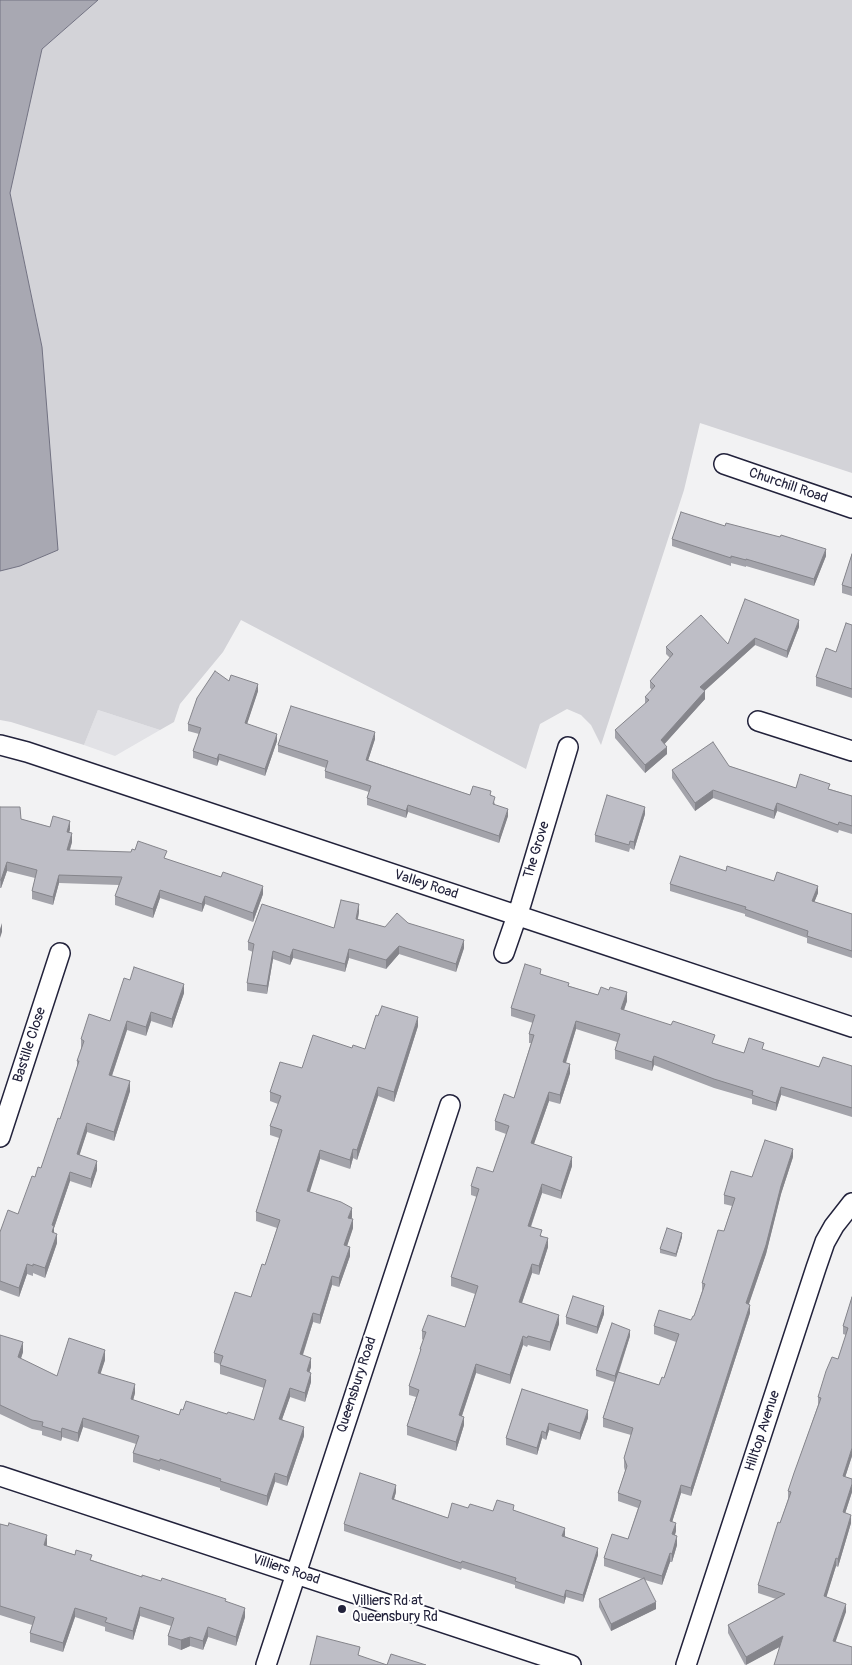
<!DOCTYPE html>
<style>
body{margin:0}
canvas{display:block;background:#f2f2f3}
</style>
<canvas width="852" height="1665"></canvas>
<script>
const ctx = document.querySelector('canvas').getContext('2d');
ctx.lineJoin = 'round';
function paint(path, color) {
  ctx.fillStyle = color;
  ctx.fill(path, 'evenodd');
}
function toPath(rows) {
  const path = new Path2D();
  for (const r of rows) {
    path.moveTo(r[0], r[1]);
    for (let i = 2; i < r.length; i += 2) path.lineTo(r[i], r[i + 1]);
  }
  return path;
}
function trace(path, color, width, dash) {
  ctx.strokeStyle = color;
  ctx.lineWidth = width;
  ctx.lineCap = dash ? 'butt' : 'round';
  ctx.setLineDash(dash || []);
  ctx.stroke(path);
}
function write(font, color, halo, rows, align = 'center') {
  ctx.font = font + ' Pangolin,sans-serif';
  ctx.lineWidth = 4;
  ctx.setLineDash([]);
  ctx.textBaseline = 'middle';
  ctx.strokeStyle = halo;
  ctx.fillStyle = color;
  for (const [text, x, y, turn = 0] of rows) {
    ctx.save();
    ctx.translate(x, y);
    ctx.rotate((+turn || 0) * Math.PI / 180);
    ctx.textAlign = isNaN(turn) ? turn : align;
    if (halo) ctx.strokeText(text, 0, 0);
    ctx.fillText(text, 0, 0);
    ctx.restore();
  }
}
paint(toPath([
 [98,710,160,730,115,756,84,745]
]), '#e2e2e6');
paint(toPath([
 [98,0,852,0,852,473,700,423,684,490,601,745,591,725,581,715,567,709,540,724,526,769,241,620,223,652,180,704,174,722,160,730,98,710,84,745,11,722,0,720,0,571,20,566,42,347,10,193,42,49]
]), '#d3d3d8');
const water = toPath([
 [0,0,98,0,42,49,10,193,42,347,58,550,20,566,0,571,0,0]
]);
paint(water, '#a8a8b2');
trace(water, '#727282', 1);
const minor = toPath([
 [724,464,852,508],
 [758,721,852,751],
 [0,745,27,752,852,1027],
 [504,953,521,904,568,747],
 [0,1137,60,953],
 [0,1476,571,1665],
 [266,1665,450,1105],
 [686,1665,816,1268,825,1242,834,1226,852,1203]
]);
trace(minor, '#22223b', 22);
trace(minor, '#fff', 19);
paint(toPath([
 [725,526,826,556,814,586,746,566,746,567,731,563,731,566,672,546,672,539],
 [852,554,852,596,842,593,842,585],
 [852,625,852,698,816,686,816,677,836,652],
 [799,627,787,658,755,645,704,691,705,699,664,744,667,754,645,773,615,738,615,730,645,704,645,697,652,690,650,688,650,681,670,658,666,654,666,647,728,644],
 [229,681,258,691,247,724,277,741,265,776,219,760,217,766,193,758,193,751,199,734,188,731,188,724],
 [375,739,368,760,470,795,491,795,495,804,495,805,508,816,499,843,408,812,406,818,367,805,367,798,369,792,325,778,325,771,326,768,278,752,278,745],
 [729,766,796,788,830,789,852,796,852,834,839,830,838,833,777,811,774,819,713,798,695,811,672,778,672,770],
 [0,807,21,819,50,827,70,829,69,833,72,842,70,850,167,859,263,894,253,922,205,904,202,912,160,898,153,918,115,905,115,896,119,885,59,883,53,905,32,899,32,891,35,878,7,871,1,888,0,888],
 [645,814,634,850,630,848,629,852,595,842,595,835],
 [726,871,774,881,818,893,814,902,852,914,852,958,807,943,807,938,745,916,745,914,670,891,670,884],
 [359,912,358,919,385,927,408,923,464,948,456,972,399,954,386,969,349,958,345,972,293,958,290,965,273,959,267,994,247,991,247,983,253,952,248,950,248,942,334,928],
 [541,974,569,986,598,995,627,1001,624,1010,715,1044,744,1053,764,1050,819,1067,852,1066,852,1117,781,1095,776,1111,752,1104,752,1099,714,1088,654,1065,652,1071,615,1059,615,1050,617,1042,576,1029,566,1063,570,1073,560,1104,549,1101,534,1144,572,1166,561,1199,542,1193,531,1227,542,1236,548,1247,539,1275,532,1273,522,1303,559,1324,550,1351,528,1345,527,1347,523,1345,510,1384,476,1373,462,1416,464,1425,456,1451,407,1435,407,1426,416,1397,409,1395,409,1386,420,1353,420,1349,423,1340,422,1339,422,1331,465,1327,475,1294,451,1286,451,1277,477,1197,471,1195,471,1186,493,1172,506,1134,495,1130,495,1121,514,1098,531,1043,529,1043,529,1034,533,1023,511,1016,511,1008],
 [130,980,184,993,172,1028,151,1021,146,1036,127,1030,112,1076,130,1091,114,1141,87,1132,79,1155,97,1170,91,1188,70,1181,54,1228,54,1232,57,1243,45,1278,33,1273,33,1276,27,1274,19,1297,0,1290,0,1232,18,1214,35,1177,41,1168,60,1119,77,1067,77,1061,81,1049,81,1039,110,1021],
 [418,1026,394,1102,378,1096,357,1160,353,1158,350,1169,320,1159,309,1192,352,1217,351,1219,353,1228,347,1246,350,1256,339,1287,332,1285,320,1324,313,1322,303,1355,311,1367,309,1372,311,1382,305,1402,290,1397,282,1419,304,1436,287,1486,275,1482,267,1506,220,1490,220,1488,160,1469,160,1471,133,1462,133,1453,136,1444,83,1427,78,1442,62,1437,61,1441,42,1435,42,1431,32,1429,0,1414,0,1335,23,1352,21,1359,57,1376,105,1360,100,1374,135,1393,133,1400,179,1415,183,1410,227,1414,254,1420,264,1388,220,1374,220,1364,214,1362,214,1353,251,1297,265,1265,277,1228,256,1221,256,1212,279,1138,270,1135,270,1126,278,1104,270,1101,270,1092,302,1068,352,1048,365,1049],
 [793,1157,781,1194,766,1254,749,1304,750,1313,691,1496,681,1493,672,1522,676,1531,675,1535,677,1545,672,1562,670,1562,662,1585,645,1580,656,1609,611,1631,599,1607,599,1599,642,1579,604,1566,604,1558,628,1539,638,1508,618,1501,618,1493,625,1471,624,1467,624,1458,631,1435,603,1427,603,1418,614,1382,596,1376,596,1370,630,1336,619,1372,659,1385,664,1378,676,1342,654,1334,654,1326,691,1320,694,1316,702,1291,702,1283,724,1231,732,1206,724,1204,724,1195,752,1177],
 [682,1237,676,1257,660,1253,660,1249],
 [852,1297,852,1456,845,1477,852,1479,852,1492,845,1513,851,1523,838,1567,836,1566,826,1597,846,1612,745,1665,728,1633,728,1625,776,1599,758,1593,758,1585,780,1523,788,1499,788,1491,818,1405,818,1397,838,1359,846,1335,843,1334,843,1326],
 [604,1314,597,1334,566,1324,566,1317],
 [522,1389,588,1418,580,1440,549,1430,546,1440,542,1438,537,1455,506,1445,506,1438],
 [396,1492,394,1499,448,1518,468,1508,493,1511,514,1510,565,1535,565,1536,598,1555,583,1602,566,1597,564,1604,515,1588,515,1585,462,1568,461,1570,344,1531,344,1524],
 [0,1524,47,1544,47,1546,92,1560,142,1577,226,1602,245,1617,236,1646,208,1637,203,1650,190,1646,181,1650,168,1645,168,1636,171,1626,140,1616,133,1640,105,1631,105,1627,75,1617,63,1652,30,1642,30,1633,32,1625,0,1615]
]), '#a3a3aa');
paint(toPath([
 [826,549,826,556,814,586,814,579],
 [799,620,799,627,787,658,787,651],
 [755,638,755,645,700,695,700,687],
 [258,684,258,691,245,730,245,723],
 [705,691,705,699,661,748,661,740],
 [375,732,375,739,366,767,366,760],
 [277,734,277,741,265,776,265,769],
 [667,747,667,754,645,773,645,765],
 [219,754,219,760,217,766,217,759],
 [713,790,713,798,695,811,695,803],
 [777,803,777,811,774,819,774,811],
 [408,805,408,812,406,818,406,811],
 [645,807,645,814,634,850,634,842],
 [508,809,508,816,499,843,499,836],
 [70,821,70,829,67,840,67,832],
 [72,833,72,842,67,858,67,850],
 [7,862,7,871,1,888,1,880],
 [59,875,59,883,53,905,53,897],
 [263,886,263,894,253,922,253,913],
 [818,886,818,893,812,908,812,901],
 [160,890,160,898,153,918,153,909],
 [205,896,205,904,202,912,202,904],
 [359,904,359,912,356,927,356,919],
 [2,923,2,932,0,938,0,929],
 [464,940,464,948,456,972,456,964],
 [399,946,399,954,386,969,386,960],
 [293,949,293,958,290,965,290,957],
 [349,949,349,958,345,972,345,964],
 [273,951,273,959,267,994,267,986],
 [184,984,184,993,172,1028,172,1019],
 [627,992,627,1001,621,1018,621,1009],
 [151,1012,151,1021,146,1036,146,1027],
 [418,1017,418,1026,394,1102,394,1092],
 [127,1021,127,1030,109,1084,109,1075],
 [576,1021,576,1029,563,1071,563,1062],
 [654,1056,654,1065,652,1071,652,1062],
 [570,1064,570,1073,560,1104,560,1095],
 [130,1081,130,1091,114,1141,114,1132],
 [378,1087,378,1096,357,1160,357,1150],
 [781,1087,781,1095,776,1111,776,1103],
 [549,1092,549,1101,531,1152,531,1143],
 [87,1123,87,1132,77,1163,77,1154],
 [353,1149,353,1158,350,1169,350,1160],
 [793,1149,793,1157,781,1194,766,1254,746,1312,746,1303,781,1186],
 [320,1150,320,1159,307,1201,307,1191],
 [572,1157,572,1166,561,1199,561,1191],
 [97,1161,97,1170,91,1188,91,1179],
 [70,1172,70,1181,54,1228,54,1235,52,1241,52,1225],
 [542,1184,542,1193,528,1234,528,1226],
 [352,1208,352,1217,348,1227,348,1218],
 [353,1219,353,1228,344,1255,344,1245],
 [682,1233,682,1237,676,1257,676,1254],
 [57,1234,57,1243,45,1278,45,1268],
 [548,1238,548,1247,539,1275,539,1266],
 [350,1247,350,1256,339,1287,339,1278],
 [27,1264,27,1274,19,1297,19,1288],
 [532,1264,532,1273,519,1311,519,1302],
 [332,1276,332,1285,320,1324,320,1315],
 [750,1305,750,1313,691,1496,691,1488],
 [604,1306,604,1314,597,1334,597,1327],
 [313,1313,313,1322,300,1363,300,1354],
 [559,1315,559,1324,550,1351,550,1342],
 [630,1330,630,1336,615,1382,615,1376],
 [523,1336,523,1345,510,1384,510,1375],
 [23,1342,23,1352,18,1366,18,1357],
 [105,1350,105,1360,98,1382,98,1373],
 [311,1358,311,1367,307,1381,307,1371],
 [476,1364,476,1373,459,1424,459,1415],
 [311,1373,311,1382,305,1402,305,1393],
 [135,1384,135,1393,131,1408,131,1399],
 [290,1388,290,1397,279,1428,279,1419],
 [588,1410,588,1418,580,1440,580,1433],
 [464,1417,464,1425,456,1451,456,1442],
 [83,1418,83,1427,78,1442,78,1433],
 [549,1423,549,1430,546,1440,546,1433],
 [304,1427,304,1436,287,1486,287,1477],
 [62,1428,62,1437,61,1441,61,1432],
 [542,1431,542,1438,537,1455,537,1448],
 [852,1448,852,1456,843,1484,843,1476],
 [275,1473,275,1482,267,1506,267,1496],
 [852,1484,852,1492,843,1520,843,1512],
 [396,1485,396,1492,392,1506,392,1499],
 [681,1485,681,1493,670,1529,670,1521],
 [851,1515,851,1523,838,1567,838,1559],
 [676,1523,676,1531,672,1543,672,1534],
 [565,1528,565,1535,562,1543,562,1536],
 [47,1535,47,1544,44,1555,44,1545],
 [677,1536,677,1545,672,1562,672,1554],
 [598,1548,598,1555,583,1602,583,1595],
 [670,1553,670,1562,662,1585,662,1576],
 [836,1558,836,1566,824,1605,824,1596],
 [566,1590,566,1597,564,1604,564,1597],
 [656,1602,656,1609,611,1631,611,1624],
 [846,1604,846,1612,833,1649,833,1641],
 [140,1607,140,1616,133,1640,133,1631],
 [75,1608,75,1617,63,1652,63,1643],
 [245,1608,245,1617,236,1646,236,1637],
 [208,1627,208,1637,203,1650,203,1641],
 [783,1636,783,1645,746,1665,746,1657],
 [190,1637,190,1646,181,1650,181,1640]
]), '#85858b');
const building = toPath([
 [681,512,725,526,726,523,780,537,781,535,826,549,814,579,746,559,746,560,731,556,731,558,672,539,681,512],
 [852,554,852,588,842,585,852,554],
 [745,599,799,620,787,651,755,638,700,687,705,691,661,740,667,747,645,765,615,730,649,700,645,697,655,686,650,681,673,654,666,647,701,615,728,644,745,599],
 [846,623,852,625,852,689,816,677,826,648,836,652,846,623],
 [215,671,229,681,231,675,258,684,245,723,277,734,265,769,219,754,217,759,193,751,201,728,188,724,197,698,215,671],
 [291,706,375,732,366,760,470,795,473,786,491,791,490,795,495,797,493,804,508,809,499,836,408,805,406,811,367,798,371,786,325,771,328,761,278,745,291,706],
 [713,742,729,766,796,788,800,774,830,784,828,789,852,796,852,826,839,822,838,825,777,803,774,811,713,790,695,803,672,770,713,742],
 [607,795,645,807,634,842,630,841,629,845,595,835,607,795],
 [0,807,20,807,21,819,50,827,53,816,70,821,67,832,72,833,67,850,131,852,132,849,135,850,138,841,167,851,164,858,221,877,223,872,263,886,253,913,205,896,202,904,160,890,153,909,115,896,122,877,59,875,53,897,32,891,37,870,7,862,1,880,0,880,0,807],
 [680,856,726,871,727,866,774,881,777,872,818,886,812,901,852,914,852,951,807,936,808,931,745,909,746,907,670,884,680,856],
 [341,900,359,904,356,919,385,927,397,913,408,923,464,940,456,964,399,946,386,960,349,949,345,964,293,949,290,957,273,951,267,986,247,983,254,944,248,942,262,904,334,928,341,900],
 [525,964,541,969,540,974,569,983,568,986,598,995,601,987,609,990,610,987,627,992,621,1009,671,1025,673,1021,715,1035,712,1043,744,1053,749,1038,764,1043,762,1049,819,1067,823,1057,852,1066,852,1108,781,1087,776,1103,752,1095,753,1091,714,1079,654,1056,652,1062,615,1050,620,1034,576,1021,563,1062,570,1064,560,1095,549,1092,531,1143,572,1157,561,1191,542,1184,528,1226,542,1230,540,1236,548,1238,539,1266,532,1264,519,1302,559,1315,550,1342,528,1336,527,1338,523,1336,510,1375,476,1364,459,1415,464,1417,456,1442,407,1426,419,1390,409,1386,421,1349,420,1349,426,1332,422,1331,428,1315,465,1327,478,1286,451,1277,479,1189,471,1186,477,1167,493,1172,509,1126,495,1121,504,1094,514,1098,534,1035,529,1034,535,1015,511,1008,525,964],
 [134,967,184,984,172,1019,151,1012,146,1027,127,1021,109,1075,130,1081,114,1132,87,1123,77,1154,97,1161,91,1179,70,1172,52,1225,54,1226,52,1232,57,1234,45,1268,33,1264,33,1266,27,1264,19,1288,0,1281,0,1232,8,1210,18,1214,32,1176,35,1177,38,1167,41,1168,58,1118,60,1119,79,1061,77,1061,84,1041,81,1039,89,1014,110,1021,124,978,130,980,134,967],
 [382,1006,418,1017,394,1092,378,1087,357,1150,353,1149,350,1160,320,1150,307,1191,341,1202,352,1208,348,1218,353,1219,344,1245,350,1247,339,1278,332,1276,320,1315,313,1313,300,1354,311,1358,307,1371,311,1373,305,1393,290,1388,279,1419,304,1427,287,1477,275,1473,267,1496,220,1481,221,1479,160,1459,160,1461,133,1453,139,1436,83,1418,78,1433,62,1428,61,1432,42,1426,43,1422,32,1420,0,1405,0,1335,23,1342,18,1357,57,1376,69,1338,105,1350,98,1373,135,1384,131,1399,179,1415,181,1409,183,1410,186,1401,227,1414,228,1412,254,1420,266,1380,220,1365,223,1356,214,1353,235,1292,251,1297,262,1264,265,1265,280,1220,256,1212,282,1130,270,1126,281,1096,270,1092,280,1062,302,1068,313,1035,352,1048,353,1045,365,1049,376,1015,378,1016,382,1006],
 [765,1140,793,1149,781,1186,766,1245,746,1303,750,1305,691,1488,681,1485,670,1521,676,1523,672,1534,677,1536,672,1554,670,1553,662,1576,604,1558,612,1534,628,1539,641,1501,618,1493,627,1466,624,1458,633,1428,603,1418,618,1372,659,1385,662,1377,664,1378,679,1334,654,1326,659,1310,691,1320,693,1316,694,1316,705,1284,702,1283,718,1230,724,1231,735,1198,724,1195,731,1171,752,1177,765,1140],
 [667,1228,682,1233,676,1254,660,1249,667,1228],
 [573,1296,604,1306,597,1327,566,1317,573,1296],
 [852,1297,852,1448,843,1476,852,1479,852,1484,843,1512,851,1515,838,1559,836,1558,824,1596,846,1604,833,1641,852,1647,852,1665,774,1665,783,1636,746,1657,728,1625,785,1594,758,1585,778,1522,780,1523,791,1492,788,1491,794,1473,821,1398,818,1397,826,1371,832,1357,838,1359,848,1328,843,1326,852,1297],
 [612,1323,630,1330,615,1376,596,1370,612,1323],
 [522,1389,588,1410,580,1433,549,1423,546,1433,542,1431,537,1448,506,1438,522,1389],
 [360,1473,396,1485,392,1499,448,1518,452,1503,468,1508,470,1504,493,1511,497,1500,514,1505,513,1510,565,1528,562,1536,598,1548,583,1595,566,1590,564,1597,515,1581,516,1578,462,1561,461,1563,344,1524,360,1473],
 [9,1523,47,1535,44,1545,75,1555,76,1550,92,1555,90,1560,142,1577,142,1575,161,1581,162,1578,226,1599,225,1601,245,1608,236,1637,208,1627,203,1641,190,1637,181,1640,168,1636,174,1618,140,1607,133,1631,105,1622,107,1618,75,1608,63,1643,30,1633,35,1617,0,1606,0,1524,8,1526,9,1523],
 [644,1578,656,1602,611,1624,599,1599,644,1578],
 [317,1636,360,1647,358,1655,387,1665,391,1654,426,1665,310,1665,317,1636]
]);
paint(building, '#bebec6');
trace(building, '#85858b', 1);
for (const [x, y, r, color] of [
 [342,1609,5,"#22223b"]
]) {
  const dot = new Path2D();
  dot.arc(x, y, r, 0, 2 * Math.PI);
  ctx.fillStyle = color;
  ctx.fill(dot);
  trace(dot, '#fff', 2);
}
write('14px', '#22223b', '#fff', [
 ["Churchill Road",788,486,19],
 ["The Grove",537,850,-73],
 ["Valley Road",426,885,18],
 ["Bastille Close",30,1045,-72],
 ["Queensbury Road",357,1385,-72],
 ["Hilltop Avenue",763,1431,-72],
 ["Villiers Road",286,1570,18]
]);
write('14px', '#22223b', '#fff', [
 ["Villiers Rd at",352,1601],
 ["Queensbury Rd",352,1617]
], 'left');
</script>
